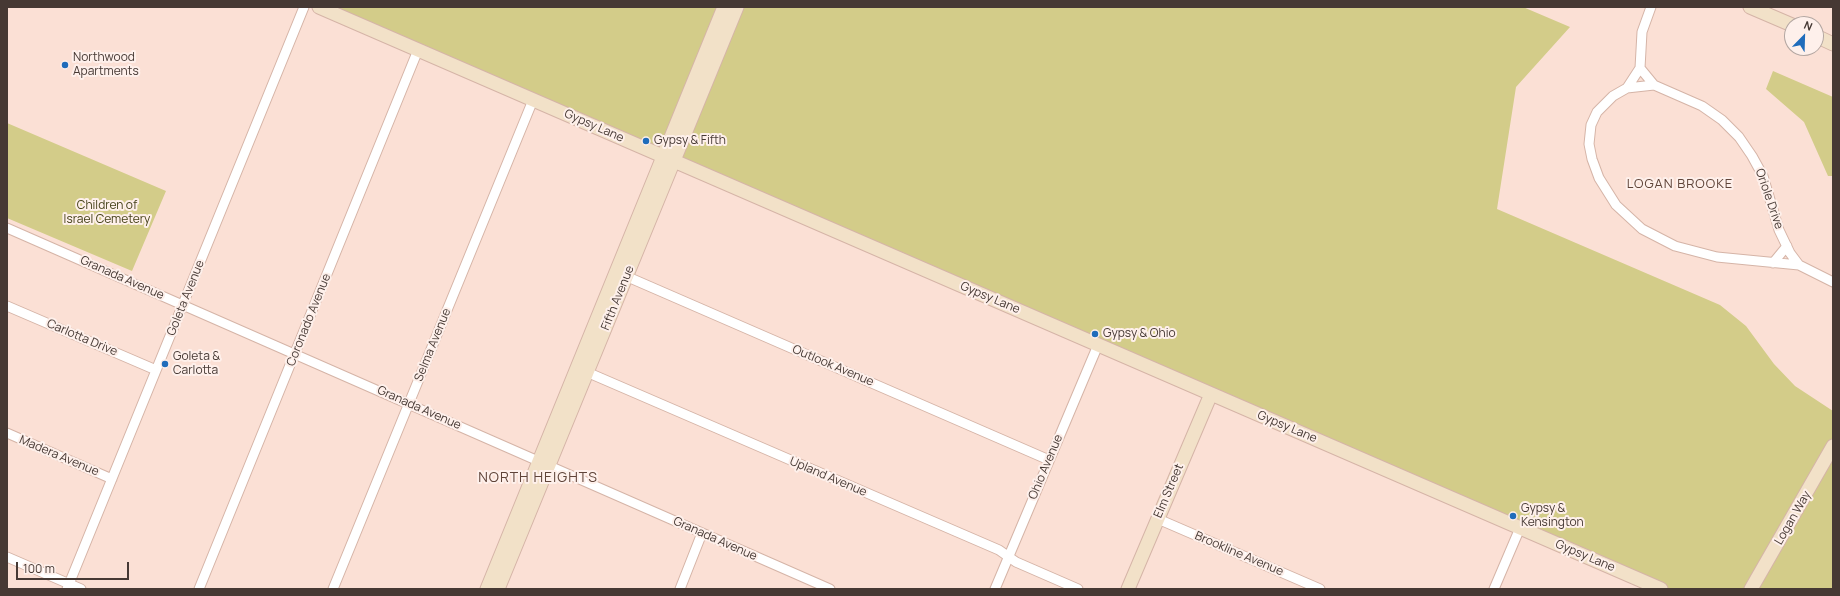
<!DOCTYPE html>
<style>
body{margin:0}
#map{position:relative;width:1840px;height:596px;overflow:hidden;background:#fbe0d5;font-family:Manrope,sans-serif}
canvas{display:block}
.frame{position:absolute;inset:0;border:8px solid #463934;pointer-events:none}
.north{position:absolute;left:1784px;top:16px;width:40px;height:40px;box-sizing:border-box;background:#fef0eb;border:1px solid #b4a7a2;border-radius:50%;rotate:23deg;font-size:11px;font-weight:700;line-height:16px;text-align:center;color:#463934}
.north::after{content:'';display:block;margin:auto;width:14px;height:18px;background:#1f6cbb;clip-path:polygon(50% 0,100% 100%,50% 72%,0 100%)}
.scale{position:absolute;left:16px;top:562px;width:113px;height:18px;box-sizing:border-box;border:2px solid #463934;border-top:0;padding-left:5px;font-size:12px;line-height:14px;white-space:nowrap;color:#463934;-webkit-text-stroke:3px #fef0eb;paint-order:stroke}
</style>
<div id="map">
<canvas width="1840" height="596"></canvas>
<div class="frame"></div>
<div class="north">N</div>
<div class="scale">100 m</div>
</div>
<script>
const ctx = document.querySelector('canvas').getContext('2d');
ctx.lineJoin = 'round';
function paint(path, color) {
  ctx.fillStyle = color;
  ctx.fill(path, 'evenodd');
}
function toPath(rows) {
  const path = new Path2D();
  for (const r of rows) {
    path.moveTo(r[0], r[1]);
    for (let i = 2; i < r.length; i += 2) path.lineTo(r[i], r[i + 1]);
  }
  return path;
}
function trace(path, color, width, dash) {
  ctx.strokeStyle = color;
  ctx.lineWidth = width;
  ctx.lineCap = dash ? 'butt' : 'round';
  ctx.setLineDash(dash || []);
  ctx.stroke(path);
}
function write(font, color, halo, rows, align = 'center') {
  ctx.font = font + ' Manrope,sans-serif';
  ctx.lineWidth = 4;
  ctx.setLineDash([]);
  ctx.textBaseline = 'middle';
  ctx.strokeStyle = halo;
  ctx.fillStyle = color;
  for (const [text, x, y, turn = 0] of rows) {
    ctx.save();
    ctx.translate(x, y);
    ctx.rotate((+turn || 0) * Math.PI / 180);
    ctx.textAlign = isNaN(turn) ? turn : align;
    if (halo) ctx.strokeText(text, 0, 0);
    ctx.fillText(text, 0, 0);
    ctx.restore();
  }
}
paint(toPath([
 [319,7,1523,7,1570,27,1516,87,1497,209,1720,305,1746,326,1774,364,1795,386,1833,411,1833,589,1661,589],
 [1773,71,1833,97,1833,176,1828,176,1804,122,1766,89],
 [7,123,166,191,132,271,7,218]
]), '#d3cc89');
const street = toPath([
 [1651,7,1642,32,1640,68,1654,85,1702,106,1722,120,1739,137,1752,156,1763,176,1779,230,1790,253,1799,265,1833,282],
 [1654,85,1627,88,1613,96,1597,112,1591,125,1589,144,1592,159,1599,178,1616,205,1642,229,1675,246,1717,257,1799,265],
 [1627,88,1640,68],
 [7,228,830,589],
 [1773,263,1787,246],
 [621,274,1049,460],
 [7,306,156,370],
 [582,370,999,550,1016,562,1078,589],
 [7,433,112,479],
 [1158,519,1320,589],
 [7,557,81,589],
 [67,589,304,7],
 [199,589,418,50],
 [333,589,533,100],
 [680,589,702,533],
 [995,589,1098,345],
 [1494,589,1520,528]
]);
const secondary = toPath([
 [319,7,1661,589],
 [1750,7,1792,25],
 [1816,36,1833,44],
 [487,589,724,7],
 [498,589,737,7],
 [1128,589,1211,394],
 [1751,589,1833,446]
]);
trace(street, '#d5b4a7', 11);
trace(secondary, '#d5b4a7', 15);
trace(street, '#fff', 9);
trace(secondary, '#f2e1c8', 13);
for (const [x, y, r, color] of [
 [65,65,4,"#1f6cbb"],
 [646,141,4,"#1f6cbb"],
 [1095,334,4,"#1f6cbb"],
 [165,364,4,"#1f6cbb"],
 [1513,516,4,"#1f6cbb"]
]) {
  const dot = new Path2D();
  dot.arc(x, y, r, 0, 2 * Math.PI);
  ctx.fillStyle = color;
  ctx.fill(dot);
  trace(dot, '#fef0eb', 1.5);
}
write('12px', '#463934', '#fef0eb', [
 ["Northwood",73,58],
 ["Apartments",73,72],
 ["Gypsy & Fifth",654,141],
 ["Gypsy & Ohio",1103,334],
 ["Goleta &",173,357],
 ["Carlotta",173,371],
 ["Gypsy &",1521,509],
 ["Kensington",1521,523]
], 'left');
write('12px', '#463934', '#fef0eb', [
 ["Gypsy Lane",594,126,24],
 ["Oriole Drive",1769,199,71],
 ["Granada Avenue",122,278,24],
 ["Goleta Avenue",186,298,-68],
 ["Fifth Avenue",618,298,-68],
 ["Gypsy Lane",990,298,23],
 ["Coronado Avenue",309,320,-68],
 ["Carlotta Drive",82,338,23],
 ["Selma Avenue",433,345,-68],
 ["Outlook Avenue",833,366,23],
 ["Granada Avenue",419,408,24],
 ["Gypsy Lane",1287,427,23],
 ["Madera Avenue",59,456,23],
 ["Ohio Avenue",1046,467,-67],
 ["Upland Avenue",828,477,23],
 ["Elm Street",1169,491,-67],
 ["Logan Way",1793,518,-60],
 ["Granada Avenue",715,539,24],
 ["Brookline Avenue",1239,554,23],
 ["Gypsy Lane",1585,556,23]
]);
write('12px', '#454119', '#fef0eb', [
 ["Children of",107,206],
 ["Israel Cemetery",107,220]
]);
ctx.letterSpacing = '1px';
write('13px', '#5f4439', '#fef0eb', [
 ["LOGAN BROOKE",1680,184]
]);
ctx.letterSpacing = '0px';
ctx.letterSpacing = '1px';
write('14px', '#5f4439', '#fef0eb', [
 ["NORTH HEIGHTS",538,478]
]);
ctx.letterSpacing = '0px';
</script>
